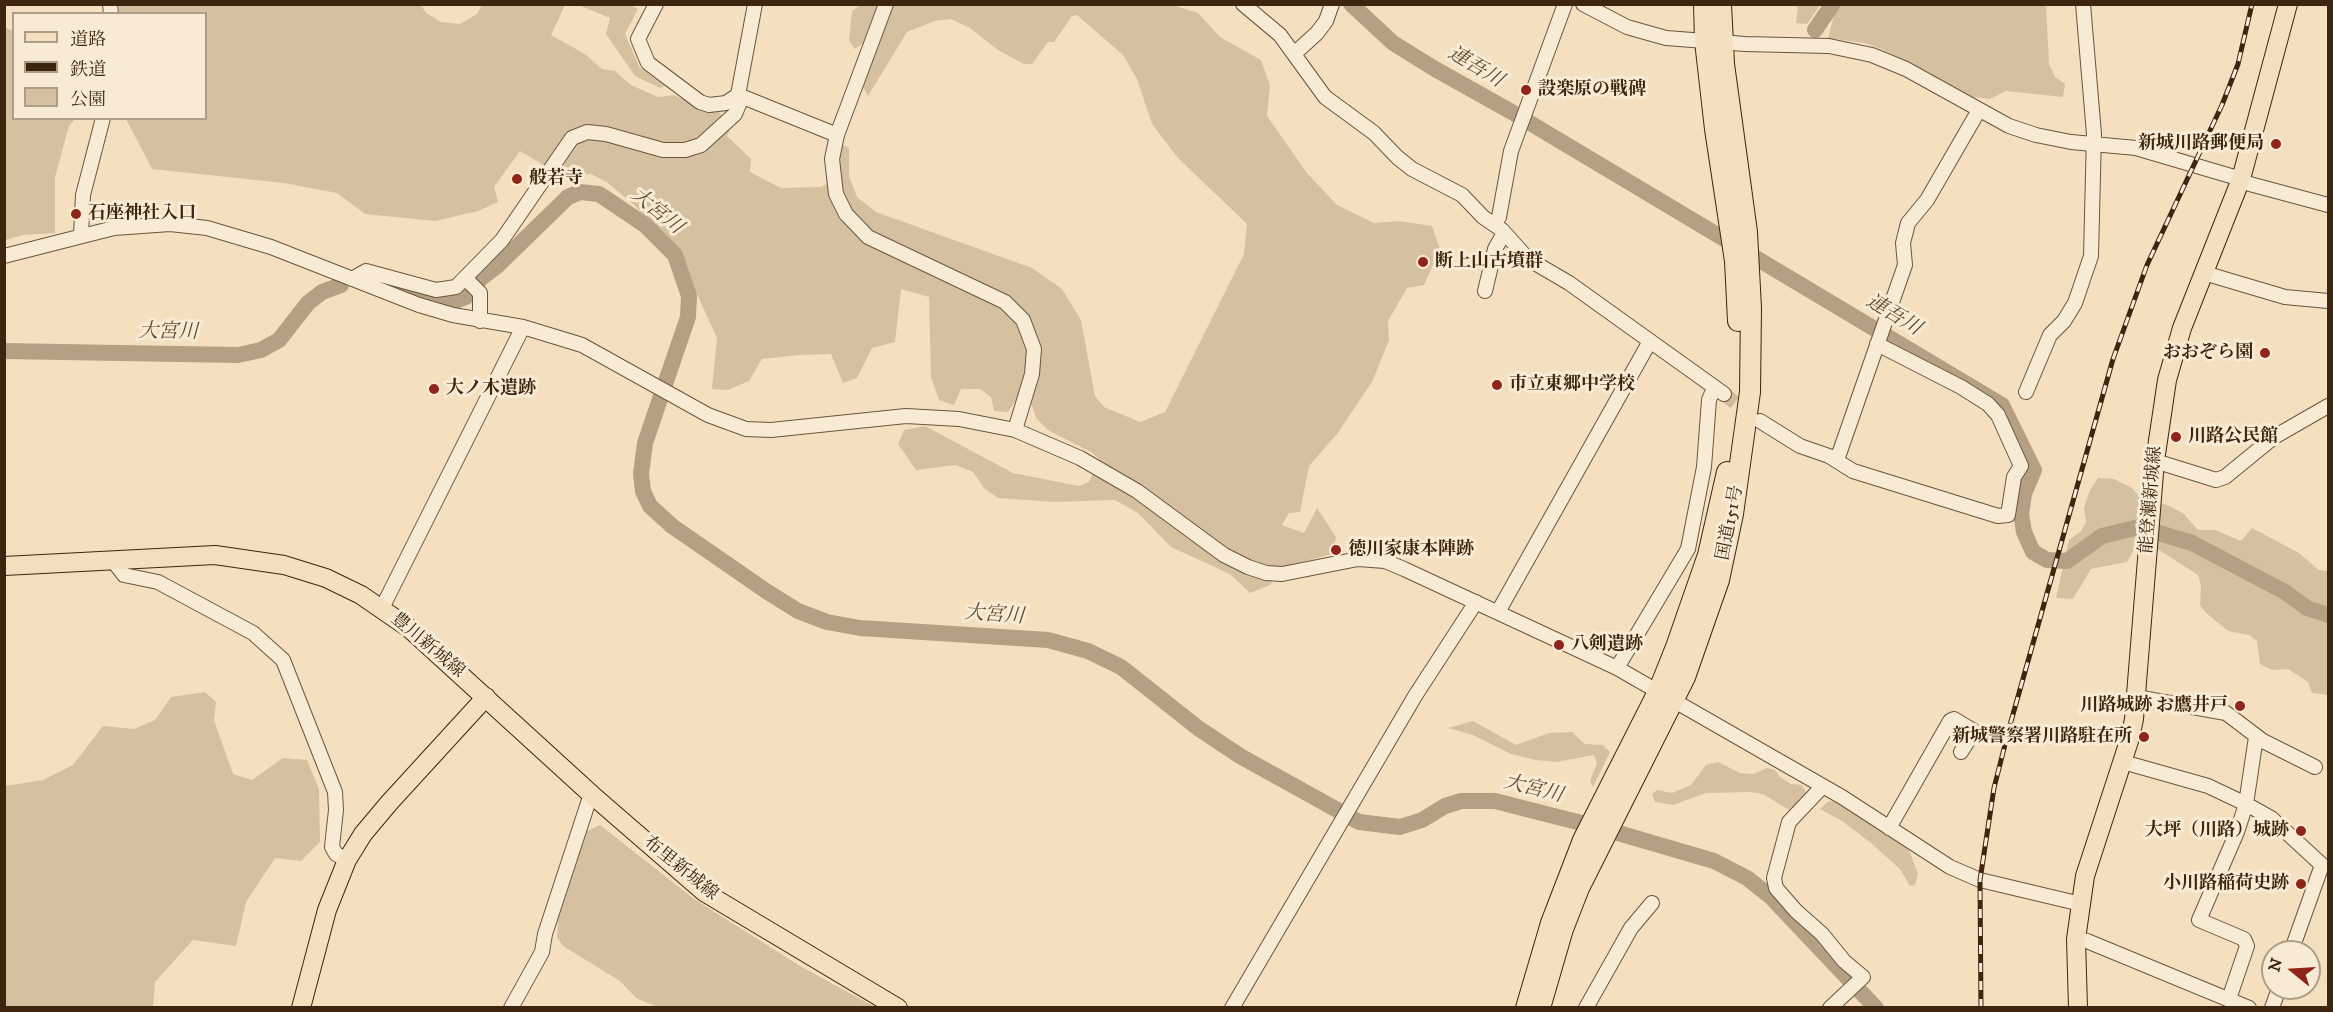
<!DOCTYPE html>
<meta charset="utf-8">
<style>
body{margin:0}
#map{position:relative;width:2333px;height:1012px;overflow:hidden;background:#f4e0be;font-family:"IM FELL DW Pica","Noto Serif JP",serif}
canvas{display:block}
.frame{position:absolute;inset:0;border:6px solid #3e2510;pointer-events:none}
.legend{position:absolute;left:12px;top:12px;width:195px;height:108px;box-sizing:border-box;background:#f8ebd5;border:2px solid #ae9c86;margin:0;padding:8px 10px;list-style:none;font-size:18px;color:#3e2510}
.legend li{display:flex;align-items:center;gap:12px;height:30px}
.legend b{width:30px;border:2px solid #ae9c86}
.north{position:absolute;left:2261px;top:940px;width:60px;height:60px;box-sizing:border-box;background:#f8ebd5;border:2px solid #ae9c86;border-radius:50%;rotate:288deg;font-size:16px;font-weight:700;line-height:24px;text-align:center;color:#3e2510}
.north::after{content:'';display:block;margin:auto;width:21px;height:27px;background:#8f2418;clip-path:polygon(50% 0,100% 100%,50% 72%,0 100%)}
</style>
<div id="map">
<canvas width="2333" height="1012"></canvas>
<div class="frame"></div>
<ul class="legend">
<li><b style="height:8px;background:#f4e0be"></b>道路</li>
<li><b style="height:8px;background:#3e2510"></b>鉄道</li>
<li><b style="height:16px;background:#d5c0a0"></b>公園</li>
</ul>
<div class="north">N</div>
</div>
<script>
const ctx = document.querySelector('canvas').getContext('2d');
ctx.lineJoin = 'round';
function paint(path, color) {
  ctx.fillStyle = color;
  ctx.fill(path, 'evenodd');
}
function toPath(rows) {
  const path = new Path2D();
  for (const r of rows) {
    path.moveTo(r[0], r[1]);
    for (let i = 2; i < r.length; i += 2) path.lineTo(r[i], r[i + 1]);
  }
  return path;
}
function trace(path, color, width, dash) {
  ctx.strokeStyle = color;
  ctx.lineWidth = width;
  ctx.lineCap = dash ? 'butt' : 'round';
  ctx.setLineDash(dash || []);
  ctx.stroke(path);
}
function write(font, color, halo, rows, align = 'center') {
  ctx.font = font + ' "IM FELL DW Pica","Noto Serif JP",serif';
  ctx.lineWidth = 6;
  ctx.setLineDash([]);
  ctx.textBaseline = 'middle';
  ctx.strokeStyle = halo;
  ctx.fillStyle = color;
  for (const [text, x, y, turn = 0] of rows) {
    ctx.save();
    ctx.translate(x, y);
    ctx.rotate((+turn || 0) * Math.PI / 180);
    ctx.textAlign = isNaN(turn) ? turn : align;
    if (halo) ctx.strokeText(text, 0, 0);
    ctx.fillText(text, 0, 0);
    ctx.restore();
  }
}
paint(toPath([
 [862,4,1169,4,1198,13,1220,37,1261,60,1270,85,1267,116,1307,173,1337,205,1374,223,1399,221,1432,226,1440,249,1424,285,1407,288,1388,321,1389,340,1372,382,1337,434,1309,466,1300,512,1289,513,1282,525,1304,533,1317,508,1336,537,1332,554,1279,568,1270,585,1250,593,1230,574,1171,547,1138,513,1115,500,1054,502,998,498,984,488,973,472,955,465,916,470,898,444,904,430,925,426,1013,473,1079,486,1089,482,1099,459,1091,452,1048,430,1036,418,1032,405,1016,400,1008,412,994,411,991,397,980,389,961,389,954,405,939,400,931,377,929,297,901,289,895,342,872,348,857,378,843,383,831,354,799,355,762,359,749,381,728,390,712,389,717,338,675,246,633,204,608,183,591,174,560,175,520,151,494,187,498,202,478,211,435,221,365,214,337,193,284,183,152,169,126,119,206,118,206,14,119,13,119,5,421,5,426,13,441,22,460,24,477,14,482,5,565,5,551,35,585,54,602,69,615,71,631,85,658,97,674,95,703,110,719,112,732,126,727,136,751,159,750,172,781,188,821,187,839,177,836,156,839,143,849,148,849,176,857,197,876,212,1032,268,1062,289,1081,320,1095,396,1104,407,1140,422,1165,412,1244,254,1247,224,1178,158,1152,124,1137,79,1123,55,1077,15,1072,16,1054,42,1048,42,1032,64,1024,64,998,50,970,28,951,19,935,21,907,32,868,96,862,85,865,42,855,49,849,41,852,11],
 [578,5,630,5,638,9,625,34,640,68,665,86,660,88,635,76,606,34,610,18],
 [1798,5,1798,4,1820,5,1807,24,1796,23],
 [1833,5,2046,5,2049,64,2055,77,2065,84,2063,97,2006,91,1990,99,1973,97,1884,50,1864,43,1828,38,1835,12],
 [4,27,13,31,14,118,75,119,69,126,55,177,55,233,23,235,5,240],
 [2098,478,2114,479,2132,488,2139,496,2170,506,2184,514,2198,530,2215,530,2241,541,2252,528,2299,553,2319,570,2328,571,2328,695,2312,693,2308,682,2288,669,2272,670,2260,664,2257,641,2249,635,2228,631,2205,612,2200,605,2201,585,2198,575,2156,548,2137,544,2127,562,2091,569,2073,599,2056,598,2069,540,2081,531,2086,522,2084,508,2090,490],
 [205,692,216,702,214,720,233,774,252,780,283,758,307,760,319,789,320,842,301,861,275,858,246,902,236,946,193,940,155,982,153,1007,5,1007,5,786,43,780,73,765,103,726,134,729,155,720,171,697],
 [1473,721,1516,745,1549,733,1572,732,1585,744,1603,745,1610,752,1593,787,1590,781,1597,763,1594,755,1556,762,1535,760,1511,754,1473,735,1448,728],
 [1718,762,1740,773,1753,774,1767,768,1775,770,1780,777,1791,784,1802,785,1807,794,1789,810,1763,794,1751,792,1706,793,1673,805,1655,802,1652,794,1657,790,1672,793,1691,785,1706,765],
 [1829,801,1838,802,1909,850,1918,874,1915,885,1910,886,1900,869,1871,843,1842,821,1820,809],
 [600,825,694,899,800,966,875,1007,657,1007,636,998,620,981,563,946,557,937,558,916,587,831]
]), '#d5c0a0');
trace(toPath([
 [1351,4,1393,43,1435,69,1510,111,2002,405,2034,470,2024,494,2021,514,2024,532,2033,552,2047,560,2067,561,2102,536,2139,527,2192,543,2285,592,2307,608,2328,615],
 [1815,30,1832,5],
 [378,281,427,301,446,304,466,297,481,278,497,266,568,197,580,192,599,194,645,225,675,255,689,296,688,317,645,443,641,474,643,491,650,506,672,526,766,591,798,611,827,622,860,628,1048,640,1088,651,1121,667,1198,728,1240,756,1359,822,1400,827,1422,820,1445,806,1461,801,1495,801,1601,828,1714,861,1747,878,1771,897,1876,1008],
 [4,351,238,355,261,350,279,340,308,303,322,292,341,285]
]), '#b6a083', 16);
trace(toPath([
 [1724,394,1751,415]
]), '#d0bb9b', 14, [14, 7]);
const minor = toPath([
 [110,4,111,14],
 [656,4,638,39,648,63,700,102,709,105,726,103,738,95],
 [755,4,738,95,837,135],
 [886,4,837,135,832,159,836,194,846,214,868,237,1005,302,1023,320,1034,349,1032,374,1015,430],
 [1243,4,1280,35,1325,97,1374,133,1397,157,1412,169,1462,195,1483,217,1502,230,1528,259,1569,283,1724,394],
 [1583,4,1627,27,1666,38,1745,44,1829,46,1872,55,1906,69,2009,126,2036,135,2071,142,2136,148,2241,179,2246,183,2328,205],
 [1294,54,1317,33,1326,21,1332,4],
 [1495,224,1499,217,1511,151,1565,4],
 [81,235,83,195,103,118],
 [4,256,114,228,170,224,207,228,271,247,419,305,453,315,523,327,582,345,708,415,746,429,771,430,906,416,959,419,1015,430,1080,458,1137,491,1224,555,1248,567,1266,573,1282,574,1358,559,1385,561,1404,569,1617,668,1842,797,1950,867,1980,880,2081,904],
 [2204,273,2285,297,2328,301],
 [465,278,480,293,480,321],
 [352,279,366,271,436,290,456,287,502,240,572,138,587,132,606,134,663,150,685,150,701,145,735,114,742,97],
 [1485,291,1495,249,1504,233],
 [2026,392,2050,335,2064,321,2075,303,2091,256,2094,134,2083,4],
 [1760,421,1800,446,1829,456,1853,471,1998,516,2008,515,2014,477,2021,466,1998,415,1988,404,1961,387,1877,344],
 [1837,460,1905,265,1903,243,1908,223,1927,200,1979,110],
 [2155,461,2216,480,2225,477,2274,437,2328,406],
 [114,562,124,575,158,582,253,633,283,660,335,792,336,810,332,847,336,854,347,860],
 [382,608,523,327],
 [1498,612,1649,343],
 [1617,668,1688,549,1704,467,1709,400,1714,388],
 [2136,697,2226,713,2263,741,2315,767],
 [2123,762,2208,786,2246,804,2271,818,2322,865,2291,952],
 [1823,786,1789,822,1774,878,1776,888,1796,911,1822,934,1844,961,1863,977,1830,1008],
 [1889,828,1950,721,1954,719,1974,731,1961,752],
 [2076,939,2087,941,2249,1008],
 [2229,999,2247,946,2244,939,2199,920,2237,832,2246,804,2256,737],
 [511,1008,542,952,545,934,591,794],
 [1232,1008,1415,696,1476,602],
 [1586,1008,1631,928,1652,903],
 [2272,1008,2279,988]
]);
const major = toPath([
 [4,566,215,555,284,565,326,578,361,595,409,628,591,794,704,892,898,1008],
 [301,1008,327,910,347,860,363,834,389,803,486,697],
 [2078,1008,2076,939,2085,876,2130,738,2134,719,2155,461,2167,380,2182,328,2241,179,2288,4]
]);
const highway = toPath([
 [1704,4,1705,41,1715,129,1735,261,1738,321],
 [1526,1008,1551,923,1583,840,1658,692,1676,647,1708,555,1727,472],
 [1540,1008,1563,929,1579,888,1685,677,1719,580,1733,514,1750,392,1751,308,1747,232,1724,64,1721,4]
]);
trace(minor, '#6c543c', 16);
trace(major, '#3e2510', 20);
trace(highway, '#3e2510', 22);
trace(minor, '#f8ebd5', 14);
trace(major, '#f4e0be', 18);
trace(highway, '#f4e0be', 20);
const rail = toPath([
 [1981,1008,1980,880,1994,788,2010,725,2113,359,2147,265,2222,105,2238,64,2252,4]
]);
trace(rail, '#3e2510', 5);
trace(rail, '#f8ebd5', 3, [9]);
for (const [x, y, r, color] of [
 [1526,90,6,"#8f2418"],
 [2276,144,6,"#8f2418"],
 [517,179,6,"#8f2418"],
 [76,214,6,"#8f2418"],
 [1423,262,6,"#8f2418"],
 [2265,353,6,"#8f2418"],
 [1497,385,6,"#8f2418"],
 [434,389,6,"#8f2418"],
 [2176,437,6,"#8f2418"],
 [1336,550,6,"#8f2418"],
 [1559,645,6,"#8f2418"],
 [2240,706,6,"#8f2418"],
 [2144,737,6,"#8f2418"],
 [2301,831,6,"#8f2418"],
 [2301,884,6,"#8f2418"]
]) {
  const dot = new Path2D();
  dot.arc(x, y, r, 0, 2 * Math.PI);
  ctx.fillStyle = color;
  ctx.fill(dot);
  trace(dot, '#f8ebd5', 2);
}
write('bold 18px', '#3e2510', '#f8ebd5', [
 ["設楽原の戦碑",1538,90],
 ["新城川路郵便局",2264,144,"right"],
 ["般若寺",529,179],
 ["石座神社入口",88,214],
 ["断上山古墳群",1435,262],
 ["おおぞら園",2253,353,"right"],
 ["市立東郷中学校",1509,385],
 ["大ノ木遺跡",446,389],
 ["川路公民館",2188,437],
 ["徳川家康本陣跡",1348,550],
 ["八剣遺跡",1571,645],
 ["川路城跡 お鷹井戸",2228,706,"right"],
 ["新城警察署川路駐在所",2132,737,"right"],
 ["大坪（川路）城跡",2289,831,"right"],
 ["小川路稲荷史跡",2289,884,"right"]
], 'left');
write('18px', '#3e2510', '#f8ebd5', [
 ["能登瀬新城線",2152,500,-85],
 ["国道151号",1731,523,-79],
 ["豊川新城線",427,646,40],
 ["布里新城線",680,869,39]
]);
write('italic 20px', '#624a32', '#f8ebd5', [
 ["連吾川",1475,68,31],
 ["大宮川",656,212,39],
 ["連吾川",1893,316,31],
 ["大宮川",168,333,1],
 ["大宮川",994,616,4],
 ["大宮川",1533,790,14]
]);
</script>
